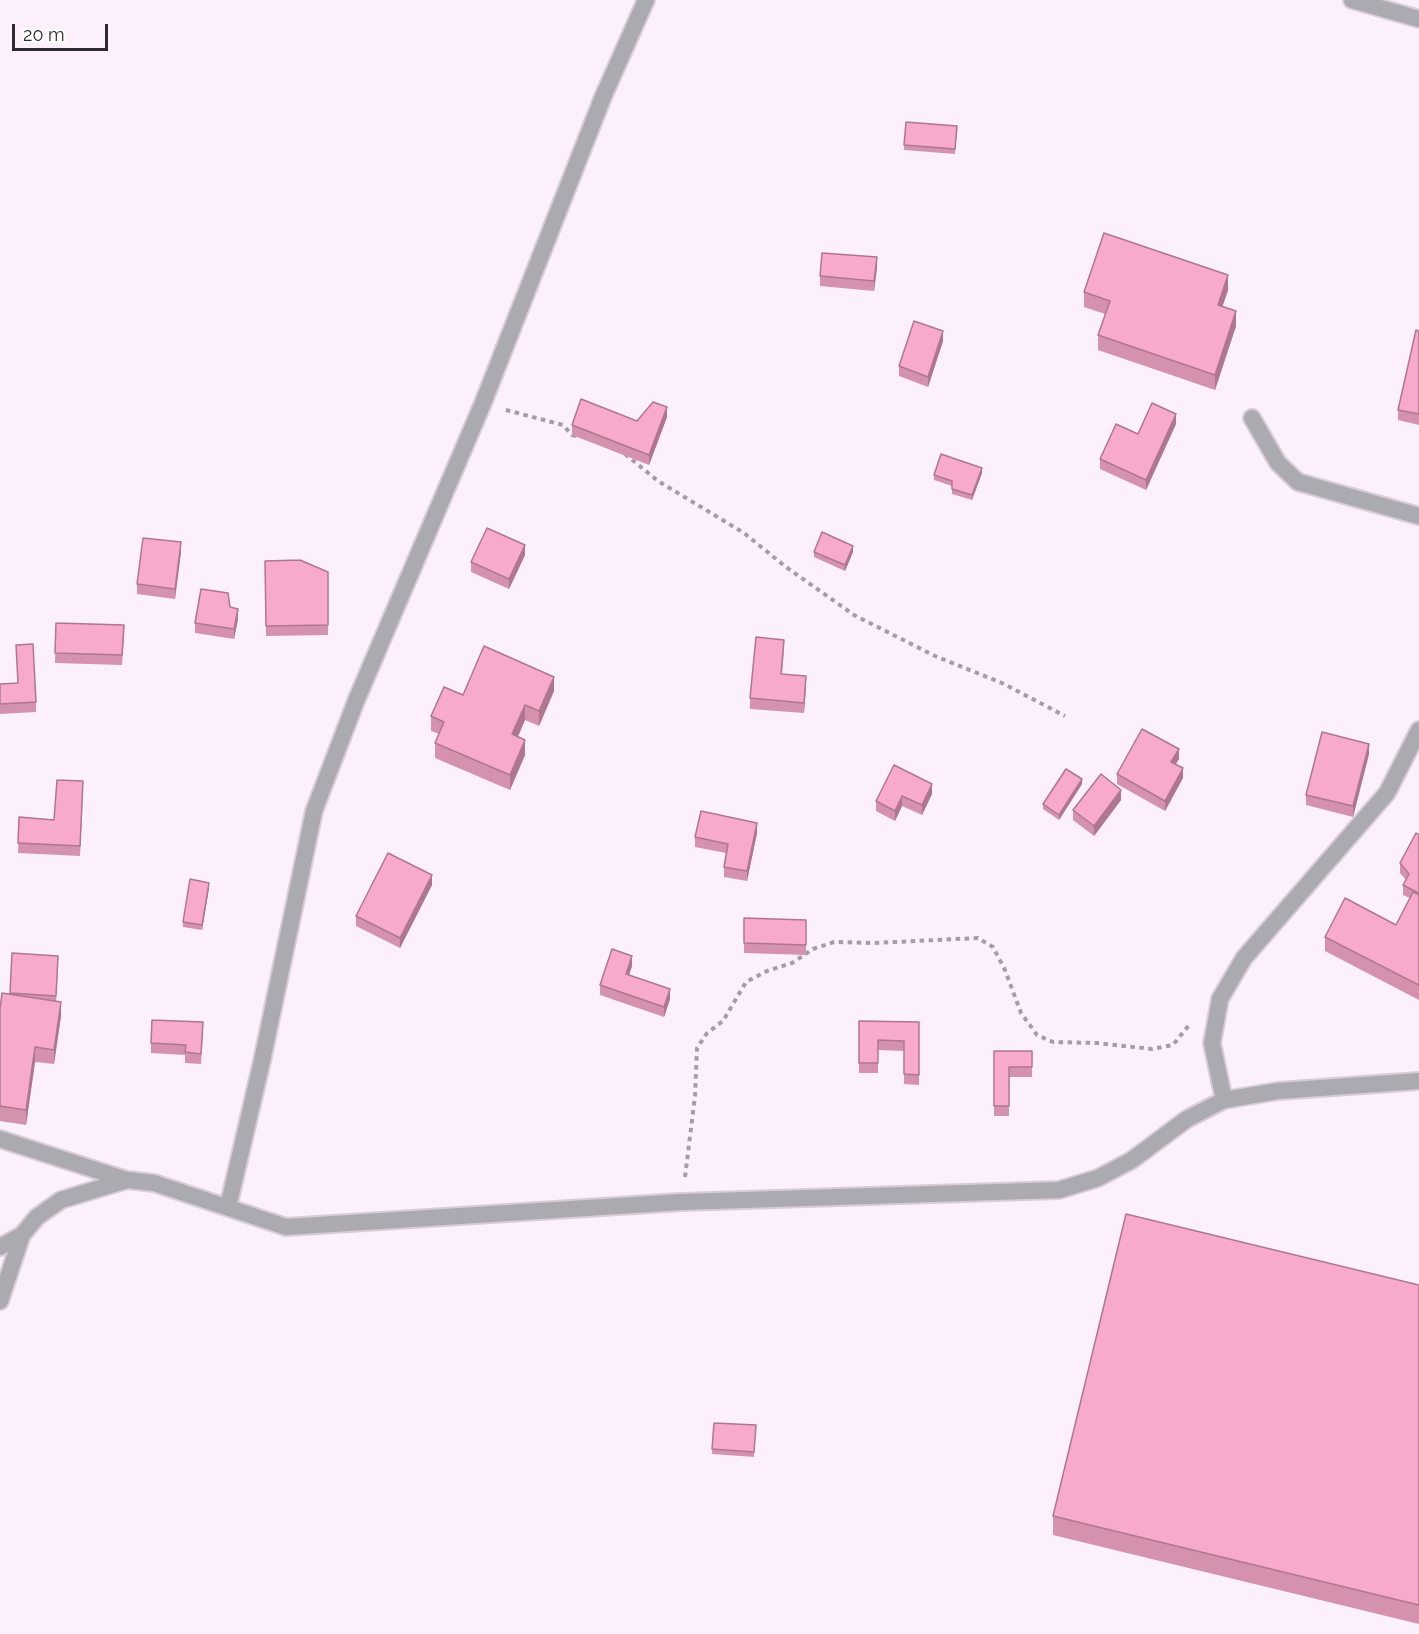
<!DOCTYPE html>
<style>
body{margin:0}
#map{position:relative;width:1419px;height:1634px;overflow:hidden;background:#fdf0fd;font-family:Raleway,sans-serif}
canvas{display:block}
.scale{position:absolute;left:12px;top:24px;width:96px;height:27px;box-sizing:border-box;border:3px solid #2e292e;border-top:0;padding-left:8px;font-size:18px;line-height:21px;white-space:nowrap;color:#2e292e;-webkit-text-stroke:4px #fff;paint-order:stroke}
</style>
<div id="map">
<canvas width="1419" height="1634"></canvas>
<div class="scale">20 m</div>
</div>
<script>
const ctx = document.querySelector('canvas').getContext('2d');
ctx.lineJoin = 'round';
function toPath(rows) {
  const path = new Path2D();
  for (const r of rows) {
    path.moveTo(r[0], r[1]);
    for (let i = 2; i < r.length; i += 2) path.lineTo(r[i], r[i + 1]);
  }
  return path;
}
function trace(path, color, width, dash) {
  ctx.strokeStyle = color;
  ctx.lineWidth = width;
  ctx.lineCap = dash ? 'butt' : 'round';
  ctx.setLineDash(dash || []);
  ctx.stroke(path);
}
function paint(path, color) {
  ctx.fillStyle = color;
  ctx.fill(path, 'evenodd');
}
const minor = toPath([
 [1352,0,1419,19],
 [1252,418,1278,463,1298,482,1419,516],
 [1224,1100,1212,1043,1220,999,1244,958,1387,793,1419,730],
 [0,1139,127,1180],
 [228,1207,262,1061,314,811,356,701,483,403,603,97,646,0],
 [0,1247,22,1235],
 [0,1301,22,1235,37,1217,61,1200,127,1180,154,1183,286,1227,681,1202,1059,1190,1098,1178,1132,1160,1187,1119,1224,1100,1278,1091,1419,1081]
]);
trace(minor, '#d8ccd8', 20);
trace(toPath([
 [506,410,563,425,572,435,576,436],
 [625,454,658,481,744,533,786,567,854,615,935,656,1002,683,1065,716],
 [685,1177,695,1096,697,1048,707,1033,723,1021,746,982,767,971,792,963,813,949,834,942,874,943,978,938,993,947,1005,970,1021,1013,1037,1035,1053,1042,1097,1043,1152,1049,1173,1045,1189,1025]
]), '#a69ca6', 4, [4.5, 4.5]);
trace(minor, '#abaab0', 16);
paint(toPath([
 [957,126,955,154,904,150,904,145],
 [877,267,874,291,820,286,820,276],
 [1228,290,1222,307,1236,326,1215,390,1098,350,1098,335,1105,314,1084,307,1084,292],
 [1419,331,1419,425,1398,420,1398,410],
 [943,341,928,387,899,376,899,366],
 [667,417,649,465,572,435,572,425,637,421],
 [1176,424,1146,490,1100,469,1100,459],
 [982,473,972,500,952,494,952,486,934,480,934,475],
 [181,552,175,599,137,594,137,584],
 [814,552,853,552,845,571,814,557],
 [525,555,509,589,471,572,471,562],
 [265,561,328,572,328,635,266,636],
 [230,607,238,619,234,639,195,633,195,623],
 [56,623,124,635,122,665,55,663],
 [16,645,36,702,36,712,0,714,0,684,18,683],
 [784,650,782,674,806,686,804,713,750,709,750,698],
 [554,691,539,726,525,720,518,737,525,755,510,790,435,758,435,743,439,734,431,731,431,716,463,695],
 [1369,754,1353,817,1306,805,1306,795],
 [1179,759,1175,764,1183,778,1165,811,1117,784,1117,774],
 [894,765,932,794,922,815,902,806,895,821,876,811,876,801],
 [1082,784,1059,820,1043,809,1043,804],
 [83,792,80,856,18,853,19,817,54,820],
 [1121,800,1094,836,1073,820,1073,810],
 [757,833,747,881,724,877,724,867,726,853,695,847,695,837],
 [1419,835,1419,1000,1325,951,1325,937,1396,925,1410,898,1403,895,1403,885,1406,880,1400,873,1400,863],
 [432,885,400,948,356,926,356,916],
 [209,888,202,930,183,927,183,922],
 [744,918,806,920,806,955,744,953],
 [12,953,58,966,56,1001,61,1016,54,1064,35,1062,26,1125,0,1121,0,1009,10,994],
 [632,966,629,975,670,999,664,1017,600,995,600,985],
 [859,1021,919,1022,919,1085,904,1084,904,1051,878,1050,878,1073,859,1073],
 [203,1032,201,1064,185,1063,185,1055,151,1053,151,1043],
 [994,1051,1032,1051,1032,1077,1009,1077,1009,1116,994,1116],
 [1419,1285,1419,1624,1053,1535,1053,1516],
 [714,1423,756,1425,754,1457,712,1454]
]), '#d592af');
paint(toPath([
 [877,257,877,267,874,291,874,281],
 [1228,275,1228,290,1218,320,1218,305],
 [1236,311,1236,326,1215,390,1215,375],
 [943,331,943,341,928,387,928,377],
 [667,407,667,417,649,465,649,455],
 [1176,414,1176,424,1146,490,1146,480],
 [982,468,982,473,972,500,972,495],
 [181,542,181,552,175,599,175,589],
 [525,545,525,555,509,589,509,579],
 [853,546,853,552,845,571,845,565],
 [238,609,238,619,234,639,234,629],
 [806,676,806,686,804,713,804,703],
 [554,677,554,691,539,726,539,711],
 [525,705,525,720,512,749,512,734],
 [525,740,525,755,510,790,510,775],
 [1369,744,1369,754,1353,817,1353,806],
 [1179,749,1179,759,1171,772,1171,762],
 [1183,768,1183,778,1165,811,1165,801],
 [1082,779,1082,784,1059,820,1059,815],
 [932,784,932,794,922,815,922,805],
 [1121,790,1121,800,1094,836,1094,826],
 [902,796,902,806,895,821,895,811],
 [757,823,757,833,747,881,747,871],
 [432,875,432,885,400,948,400,938],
 [209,883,209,888,202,930,202,925],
 [632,956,632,966,626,984,626,974],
 [670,989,670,999,664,1017,664,1007],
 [61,1002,61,1016,54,1064,54,1050],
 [35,1047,35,1062,26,1125,26,1110]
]), '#ae778f');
const building = toPath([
 [906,122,957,126,955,149,904,145,906,122],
 [1104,233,1228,275,1218,305,1236,311,1215,375,1098,335,1110,301,1084,292,1104,233],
 [822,253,877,257,874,281,820,276,822,253],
 [914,321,943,331,928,377,899,366,914,321],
 [1416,330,1419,331,1419,414,1398,410,1416,330],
 [581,399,637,421,653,402,667,407,649,455,572,425,581,399],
 [1152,403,1176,414,1146,480,1100,459,1116,424,1138,434,1152,403],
 [941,454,982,468,972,495,952,489,952,481,934,475,941,454],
 [487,528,525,545,509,579,471,562,487,528],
 [822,532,853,546,845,565,814,552,822,532],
 [143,538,181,542,175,589,137,584,143,538],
 [300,560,328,572,328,625,266,626,265,561,300,560],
 [201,589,228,593,230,607,238,609,234,629,195,623,201,589],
 [56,623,124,625,122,655,55,653,56,623],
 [756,637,784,640,781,674,806,676,804,703,750,698,756,637],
 [33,644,36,702,0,704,0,684,18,683,16,645,33,644],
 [484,646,554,677,539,711,525,705,512,734,525,740,510,775,435,743,444,722,431,716,444,687,463,695,484,646],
 [1142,729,1179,749,1171,762,1183,768,1165,801,1117,774,1142,729],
 [1322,732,1369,744,1353,806,1306,795,1322,732],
 [894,765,932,784,922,805,902,796,895,811,876,801,894,765],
 [1066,769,1082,779,1059,815,1043,804,1066,769],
 [1101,774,1121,790,1094,826,1073,810,1101,774],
 [57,780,83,781,80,846,18,843,19,817,54,820,57,780],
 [701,811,757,823,747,871,724,867,728,844,695,837,701,811],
 [1416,833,1419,835,1419,893,1403,885,1409,874,1400,863,1416,833],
 [388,853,432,875,400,938,356,916,388,853],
 [190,879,209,883,202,925,183,922,190,879],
 [1413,892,1419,895,1419,985,1325,937,1345,898,1396,925,1413,892],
 [744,918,806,920,806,945,744,943,744,918],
 [612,949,632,956,626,974,670,989,664,1007,600,985,612,949],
 [12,953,58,956,56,996,10,993,12,953],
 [2,993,61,1002,54,1050,35,1047,26,1110,0,1106,0,1009,2,993],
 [152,1020,203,1022,201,1054,185,1052,186,1045,151,1043,152,1020],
 [859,1021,919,1022,919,1075,904,1074,904,1041,878,1040,878,1063,859,1063,859,1021],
 [994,1051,1032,1051,1032,1067,1009,1067,1009,1106,994,1106,994,1051],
 [1126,1214,1419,1285,1419,1605,1053,1516,1126,1214],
 [714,1423,756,1425,754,1452,712,1449,714,1423]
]);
paint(building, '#f8aacc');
trace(building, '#ae778f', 1.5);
</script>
